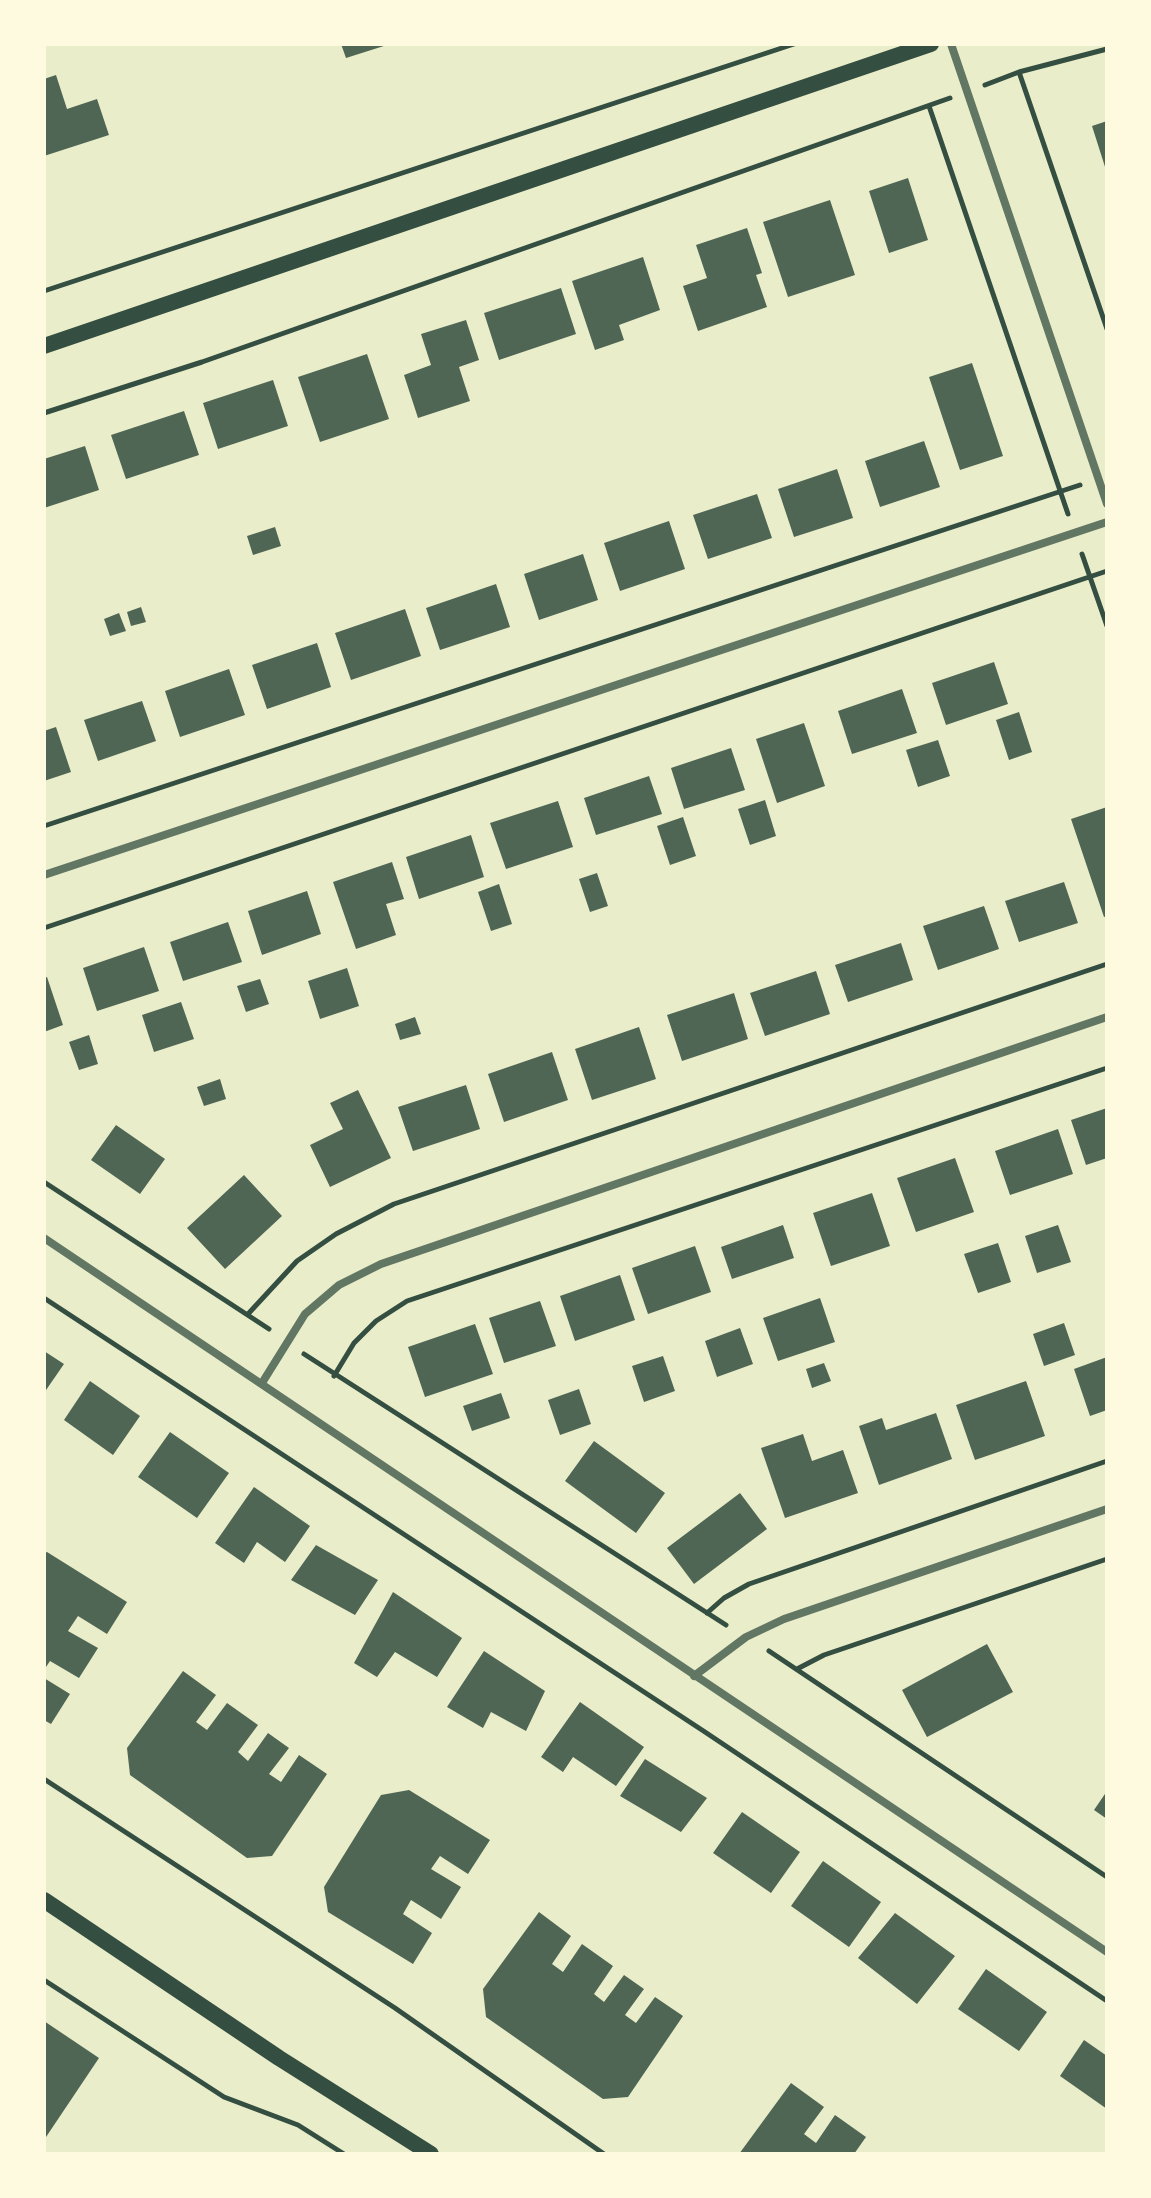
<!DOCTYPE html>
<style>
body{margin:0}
#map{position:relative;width:1151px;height:2198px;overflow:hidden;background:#e9edc9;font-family:Commissioner,sans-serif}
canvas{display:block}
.frame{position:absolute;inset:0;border:46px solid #fefae0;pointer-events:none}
</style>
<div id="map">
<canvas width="1151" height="2198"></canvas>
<div class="frame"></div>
</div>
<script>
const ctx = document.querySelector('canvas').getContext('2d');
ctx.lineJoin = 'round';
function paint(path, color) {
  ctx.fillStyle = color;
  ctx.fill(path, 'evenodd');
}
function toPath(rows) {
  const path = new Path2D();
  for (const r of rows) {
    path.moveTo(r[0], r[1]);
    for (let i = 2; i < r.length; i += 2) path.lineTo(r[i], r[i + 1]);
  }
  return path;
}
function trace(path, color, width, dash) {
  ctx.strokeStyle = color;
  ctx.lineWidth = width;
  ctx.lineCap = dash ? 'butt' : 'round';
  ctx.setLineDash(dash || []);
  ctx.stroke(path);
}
paint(toPath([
 [341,44,387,44,387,45,346,58],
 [56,75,67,109,97,99,109,135,44,156,44,79],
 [1107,121,1107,170,1106,170,1092,126],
 [908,178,928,240,889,253,869,191],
 [830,200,855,275,788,297,763,222],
 [747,228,762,273,756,275,767,307,698,331,683,286,707,278,696,245],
 [643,257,660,310,619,325,624,340,595,350,572,281],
 [561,288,576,334,499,360,484,313],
 [466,320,479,360,459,367,470,401,418,418,404,375,431,365,421,334],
 [367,354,389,419,320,442,298,377],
 [972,363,1003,456,960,470,929,377],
 [273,380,288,426,218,449,203,403],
 [184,411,199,455,126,479,111,435],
 [924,441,940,487,880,507,865,461],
 [85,446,99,490,44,508,44,459],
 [837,469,853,518,794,537,778,489],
 [757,494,772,538,708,559,693,515],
 [669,521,685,569,620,591,604,543],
 [275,527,281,546,253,555,247,536],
 [583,554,598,600,539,620,524,574],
 [496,584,510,627,440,650,426,608],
 [141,607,146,622,131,626,127,612],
 [405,609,421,656,351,680,335,633],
 [119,613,126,631,110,636,104,619],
 [317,643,331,687,267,709,252,665],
 [994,662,1008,704,946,725,932,683],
 [229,669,245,715,180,737,165,691],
 [902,689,917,733,852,754,838,711],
 [142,701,156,741,98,761,84,720],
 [1019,712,1032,752,1009,760,996,720],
 [804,723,825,786,777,803,756,739],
 [56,727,71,772,44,781,44,731],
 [938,740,950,776,918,787,906,750],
 [731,748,745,790,684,809,671,768],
 [649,776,662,814,596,835,584,798],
 [765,800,776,836,750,845,738,809],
 [558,801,573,847,506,869,490,823],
 [1107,807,1107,916,1104,917,1071,819],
 [683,817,696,856,670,865,657,826],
 [471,835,484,877,419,899,406,857],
 [392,862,404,899,386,904,396,935,356,949,333,882],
 [597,873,608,906,590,912,579,879],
 [1064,882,1078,923,1019,942,1005,901],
 [499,884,512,924,491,931,478,892],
 [307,891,321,934,262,955,248,911],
 [984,906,999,949,938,970,923,926],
 [228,922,242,962,183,981,170,942],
 [901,943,913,980,848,1002,835,965],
 [144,947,159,991,97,1011,83,968],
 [347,968,359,1006,320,1019,308,981],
 [816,971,830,1014,765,1036,750,993],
 [47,977,63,1025,44,1032,44,978],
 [260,979,269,1004,246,1012,237,986],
 [734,993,748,1039,682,1061,667,1015],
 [181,1002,194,1039,154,1052,142,1015],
 [415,1017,421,1034,400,1040,395,1024],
 [639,1027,656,1079,592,1100,575,1049],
 [89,1035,98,1064,79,1070,69,1042],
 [552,1052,568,1100,504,1122,488,1074],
 [220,1079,226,1099,204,1106,197,1087],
 [466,1085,480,1129,413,1151,398,1107],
 [358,1090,391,1158,330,1187,310,1145,343,1129,330,1103],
 [1107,1108,1107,1158,1086,1165,1071,1120],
 [116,1125,165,1159,140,1194,91,1160],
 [1058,1129,1073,1174,1010,1195,995,1151],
 [955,1158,974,1212,916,1232,897,1178],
 [244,1175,282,1216,225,1269,187,1228],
 [872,1193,890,1246,831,1266,813,1213],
 [783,1225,794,1258,732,1279,721,1247],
 [1058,1225,1071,1262,1037,1273,1025,1236],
 [998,1243,1011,1282,978,1293,964,1254],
 [695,1246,711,1292,648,1314,632,1268],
 [620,1275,635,1320,575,1341,560,1296],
 [820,1298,835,1342,778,1361,763,1318],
 [540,1301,556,1346,504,1363,489,1318],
 [1064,1323,1075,1355,1044,1366,1033,1334],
 [475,1324,493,1374,425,1397,408,1347],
 [740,1328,753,1364,717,1377,705,1341],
 [44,1351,64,1364,44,1393],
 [663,1356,675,1391,644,1402,632,1366],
 [1107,1357,1107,1410,1090,1416,1074,1369],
 [824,1363,831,1381,812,1388,806,1369],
 [90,1381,140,1416,113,1455,64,1420],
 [1026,1381,1045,1436,975,1460,956,1405],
 [579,1389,591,1424,560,1435,548,1400],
 [501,1393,510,1418,472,1431,463,1406],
 [936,1413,952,1459,879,1485,859,1426,882,1418,886,1430],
 [170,1432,229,1473,197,1518,138,1477],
 [803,1434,812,1461,843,1450,858,1493,785,1518,761,1448],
 [594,1441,665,1493,636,1533,565,1481],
 [254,1487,310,1526,285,1562,257,1542,244,1563,215,1543],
 [740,1493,767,1529,694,1584,667,1548],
 [316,1545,378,1580,355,1615,291,1580],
 [47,1552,127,1602,107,1634,78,1616,68,1631,98,1648,79,1678,50,1661,44,1670,44,1553],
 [393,1592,462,1638,437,1677,395,1652,377,1677,354,1663],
 [987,1644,1013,1692,927,1737,902,1690],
 [484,1651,545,1691,526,1731,491,1712,483,1728,447,1707],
 [183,1671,216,1695,196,1722,207,1730,227,1703,258,1725,238,1752,248,1761,268,1733,289,1748,269,1774,281,1782,299,1755,327,1774,272,1856,247,1858,130,1775,127,1748],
 [44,1678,70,1694,51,1724,44,1720],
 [580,1702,644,1747,616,1786,573,1757,563,1772,541,1757],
 [645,1759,707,1798,681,1832,620,1796],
 [409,1790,490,1840,468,1874,440,1856,431,1869,461,1887,441,1919,411,1900,403,1914,432,1933,413,1964,328,1912,324,1887,381,1795],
 [1107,1791,1107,1819,1094,1810],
 [742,1812,800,1852,771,1893,713,1853],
 [823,1861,881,1902,849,1947,791,1906],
 [539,1912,571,1936,552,1964,563,1972,582,1944,613,1966,594,1994,604,2002,624,1975,644,1989,625,2015,636,2023,655,1997,683,2016,628,2097,603,2099,486,2017,483,1989],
 [895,1913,955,1956,917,2004,858,1958],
 [986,1969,1047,2012,1019,2051,958,2009],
 [44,2021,99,2058,44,2140],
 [1084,2040,1107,2056,1107,2109,1060,2076],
 [791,2083,824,2107,804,2134,816,2143,835,2115,866,2137,854,2154,739,2154]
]), '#4f6655');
trace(toPath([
 [1019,72,1107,329],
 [985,85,1019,72,1107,49],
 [929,106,1068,514],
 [44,291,794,44],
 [44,413,202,362,950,98],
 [1082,554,1107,626],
 [44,826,1080,485],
 [44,928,1107,571],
 [44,1182,269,1329],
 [44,1298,705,1732,1107,2001],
 [248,1314,297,1261,336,1234,394,1204,1107,964],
 [304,1354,726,1625],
 [334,1376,354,1343,376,1321,407,1301,1107,1068],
 [707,1613,724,1598,749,1584,1107,1461],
 [769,1651,1107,1877],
 [797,1669,824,1655,1107,1559],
 [44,1779,395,2008,604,2154],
 [44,1980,224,2097,298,2125,344,2154]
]), '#344e41', 5);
trace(toPath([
 [951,44,1107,504],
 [44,875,1107,522],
 [44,1238,1107,1952],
 [262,1383,305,1314,339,1285,381,1264,1107,1017],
 [694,1676,746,1637,784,1619,1107,1509]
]), '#617663', 8);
trace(toPath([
 [44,346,931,44],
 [44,1900,279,2058,431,2154]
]), '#344e41', 16);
</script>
